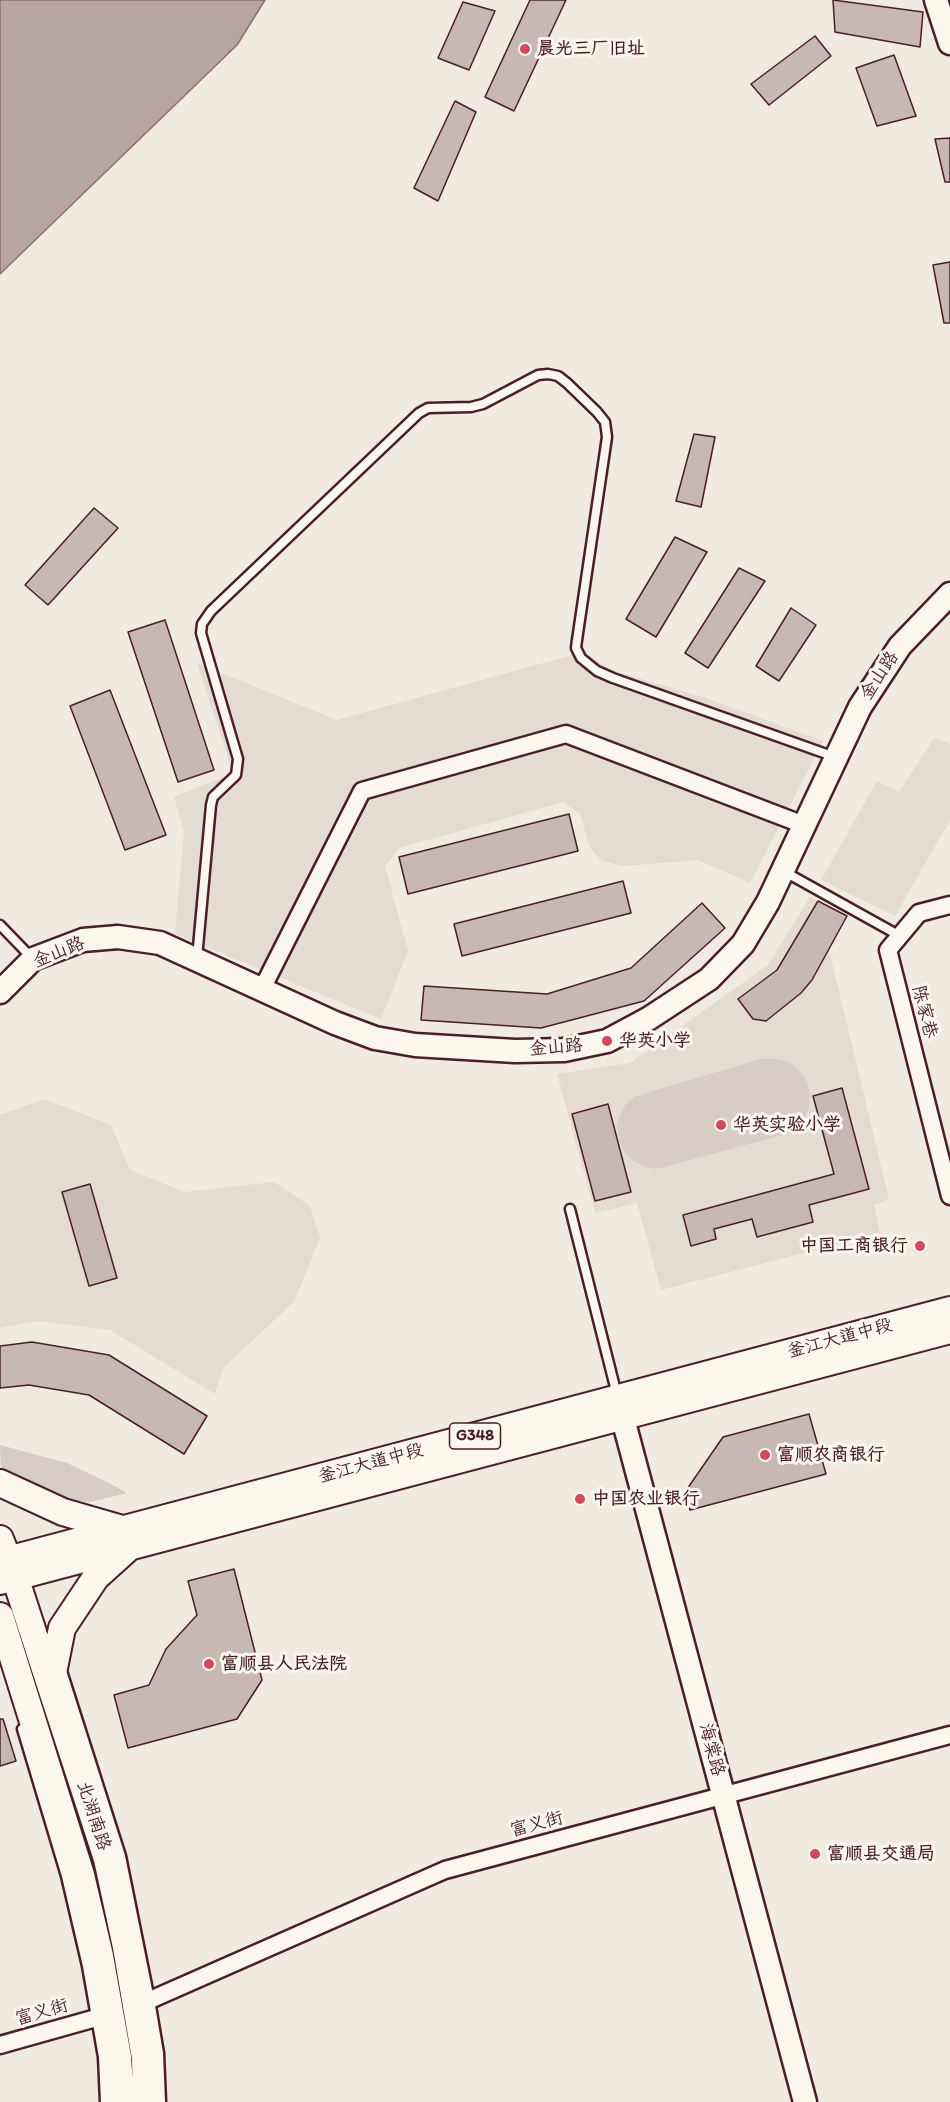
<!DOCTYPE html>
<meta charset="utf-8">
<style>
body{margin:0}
canvas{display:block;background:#f0eae0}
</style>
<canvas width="950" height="2102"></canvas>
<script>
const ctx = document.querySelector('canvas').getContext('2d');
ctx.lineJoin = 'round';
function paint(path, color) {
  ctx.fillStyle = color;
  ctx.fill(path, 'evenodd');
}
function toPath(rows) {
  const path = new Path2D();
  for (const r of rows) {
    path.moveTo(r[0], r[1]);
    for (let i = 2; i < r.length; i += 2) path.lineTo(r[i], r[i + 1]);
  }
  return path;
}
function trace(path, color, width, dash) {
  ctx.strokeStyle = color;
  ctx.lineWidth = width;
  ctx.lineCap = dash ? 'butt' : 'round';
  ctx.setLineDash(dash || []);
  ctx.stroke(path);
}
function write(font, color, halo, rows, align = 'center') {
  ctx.font = font + ' Itim,"LXGW WenKai TC",sans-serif';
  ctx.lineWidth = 6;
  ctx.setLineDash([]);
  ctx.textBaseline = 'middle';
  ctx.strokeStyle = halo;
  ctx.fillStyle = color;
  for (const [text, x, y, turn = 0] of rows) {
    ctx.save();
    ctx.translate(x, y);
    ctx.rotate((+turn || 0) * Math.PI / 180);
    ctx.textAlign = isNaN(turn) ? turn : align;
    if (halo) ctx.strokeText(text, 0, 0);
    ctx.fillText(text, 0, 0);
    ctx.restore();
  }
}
paint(toPath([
 [583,652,614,671,703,697,823,741,750,883,698,860,624,866,602,861,590,848,580,814,563,802,399,848,385,866,408,951,381,1019,175,934,184,831,174,797,233,773,197,663,337,720],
 [935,737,950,744,950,820,895,916,821,880,877,781,899,792],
 [810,897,847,916,829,950,889,1199,874,1205,880,1233,661,1290,637,1203,595,1213,557,1074,630,1063,768,965],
 [44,1099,111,1125,130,1170,184,1192,274,1182,310,1206,320,1238,294,1302,223,1368,215,1394,110,1330,38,1321,0,1328,0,1115]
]), '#e4dbd2');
paint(toPath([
 [761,1059,775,1059,788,1062,799,1070,806,1080,810,1094,809,1107,804,1119,795,1129,783,1135,656,1169,644,1166,633,1161,624,1151,619,1140,617,1127,620,1115,626,1104,636,1096],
 [0,1445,67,1463,109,1483,127,1493,90,1502,71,1501,7,1475,1,1471]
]), '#d8ccc6');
const water = toPath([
 [0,0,265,0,237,45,0,274,0,0]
]);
paint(water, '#b8a4a2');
trace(water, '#8c6f72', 1.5);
const building = toPath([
 [530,0,566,0,514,111,485,97,530,0],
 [833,0,923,12,920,47,835,32,833,0],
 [463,2,495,11,469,70,438,58,463,2],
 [815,36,831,56,769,105,751,84,815,36],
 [894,55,916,116,877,126,856,68,894,55],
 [455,101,476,112,438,201,414,188,455,101],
 [950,138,950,182,945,182,935,139,950,138],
 [950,262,950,323,944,323,933,265,950,262],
 [694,434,715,437,701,507,676,501,694,434],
 [94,508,118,528,48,605,25,585,94,508],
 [675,537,707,552,656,637,626,619,675,537],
 [739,568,765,581,708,668,685,653,739,568],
 [791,608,816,625,779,681,756,666,791,608],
 [165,620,214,770,178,782,128,632,165,620],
 [110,690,166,835,125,850,70,706,110,690],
 [569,814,578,851,408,894,399,857,569,814],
 [623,881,631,913,462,956,454,924,623,881],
 [818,901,847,916,812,980,801,993,766,1021,753,1019,738,999,777,970,818,901],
 [702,903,725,928,644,1001,541,1028,421,1020,424,986,547,994,631,968,702,903],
 [842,1088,869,1189,809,1205,813,1222,757,1237,752,1219,714,1229,716,1239,691,1246,683,1215,834,1174,813,1096,842,1088],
 [608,1104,631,1192,595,1201,572,1114,608,1104],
 [90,1184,117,1278,89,1286,62,1192,90,1184],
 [32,1342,109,1355,207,1416,184,1454,89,1395,29,1385,0,1388,0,1346,32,1342],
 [809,1414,826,1474,690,1510,685,1492,723,1437,809,1414],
 [234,1569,262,1680,237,1719,128,1748,114,1695,149,1685,166,1649,197,1615,188,1581,234,1569],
 [0,1719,3,1719,16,1761,0,1766,0,1719]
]);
paint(building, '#c8b8b3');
trace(building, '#4a1f2b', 1.5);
const lane = toPath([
 [785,872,900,936],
 [0,925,31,957],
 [197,958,211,805,213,797,236,775,238,759,201,633,202,624,211,611,419,413,428,408,471,407,483,404,538,375,548,374,558,376,567,383,597,412,605,422,607,437,577,640,576,648,581,658,597,671,613,678,835,757],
 [570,1209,617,1395],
 [62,1671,121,1856,150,2000,159,2053,161,2102],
 [22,1729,66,1876,87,1966,103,2057,105,2102]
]);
const street = toPath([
 [950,905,919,913,888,950,950,1196],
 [262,989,362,791,566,734,804,825],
 [150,2000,445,1870,950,1735],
 [0,2045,96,2018]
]);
const secondary = toPath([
 [936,0,950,43],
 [0,992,33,959,83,940,118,937,160,943,335,1023,375,1038,415,1045,515,1051,564,1050,607,1041,648,1019,709,979,743,944,768,902,860,707,900,646,950,594],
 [618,1400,805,2102]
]);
const primary = toPath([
 [0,1483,63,1512,122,1529],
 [0,1539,15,1577,107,1859,126,1947,145,2058,146,2102],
 [0,1562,950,1310],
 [0,1581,950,1330],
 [0,1616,81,1875,100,1956,118,2057,121,2102],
 [51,1683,62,1628,96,1577,127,1549]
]);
trace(lane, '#4a1f2b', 13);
trace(street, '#4a1f2b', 21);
trace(secondary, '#4a1f2b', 27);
trace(primary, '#4a1f2b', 30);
trace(lane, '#fbf7ec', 8);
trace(street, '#fbf7ec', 16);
trace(secondary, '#fbf7ec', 22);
trace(primary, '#fbf7ec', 26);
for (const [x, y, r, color] of [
 [525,49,6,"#d1495b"],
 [607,1041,6,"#d1495b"],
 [721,1125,6,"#d1495b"],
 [920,1246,6,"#d1495b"],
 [765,1455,6,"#d1495b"],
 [580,1499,6,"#d1495b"],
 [209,1664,6,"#d1495b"],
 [815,1854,6,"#d1495b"]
]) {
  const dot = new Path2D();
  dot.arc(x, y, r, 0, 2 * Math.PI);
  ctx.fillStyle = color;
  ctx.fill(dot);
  trace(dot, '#fbf7ec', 2);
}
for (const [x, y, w] of [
 [475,1436,51]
]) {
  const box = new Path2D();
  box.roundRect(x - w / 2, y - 13, w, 26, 4.5);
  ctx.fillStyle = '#fbf7ec';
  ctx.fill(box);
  trace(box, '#4a1f2b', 1.5);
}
write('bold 16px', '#4a1f2b', null, [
 ["G348",475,1436]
]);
write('bold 18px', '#4a1f2b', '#fbf7ec', [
 ["晨光三厂旧址",537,49],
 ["华英小学",619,1041],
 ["华英实验小学",733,1125],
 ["中国工商银行",908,1246,"right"],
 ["富顺农商银行",777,1455],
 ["中国农业银行",592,1499],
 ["富顺县人民法院",221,1664],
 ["富顺县交通局",827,1854]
], 'left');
write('18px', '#4a1f2b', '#fbf7ec', [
 ["金山路",880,676,-57],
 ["金山路",59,953,-22],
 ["陈家巷",924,1012,76],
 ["金山路",556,1048,-5],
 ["釜江大道中段",840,1339,-15],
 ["釜江大道中段",371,1464,-15],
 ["海棠路",711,1750,75],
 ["北湖南路",93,1816,72],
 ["富义街",537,1825,-15],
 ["富义街",42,2013,-16]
]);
</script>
